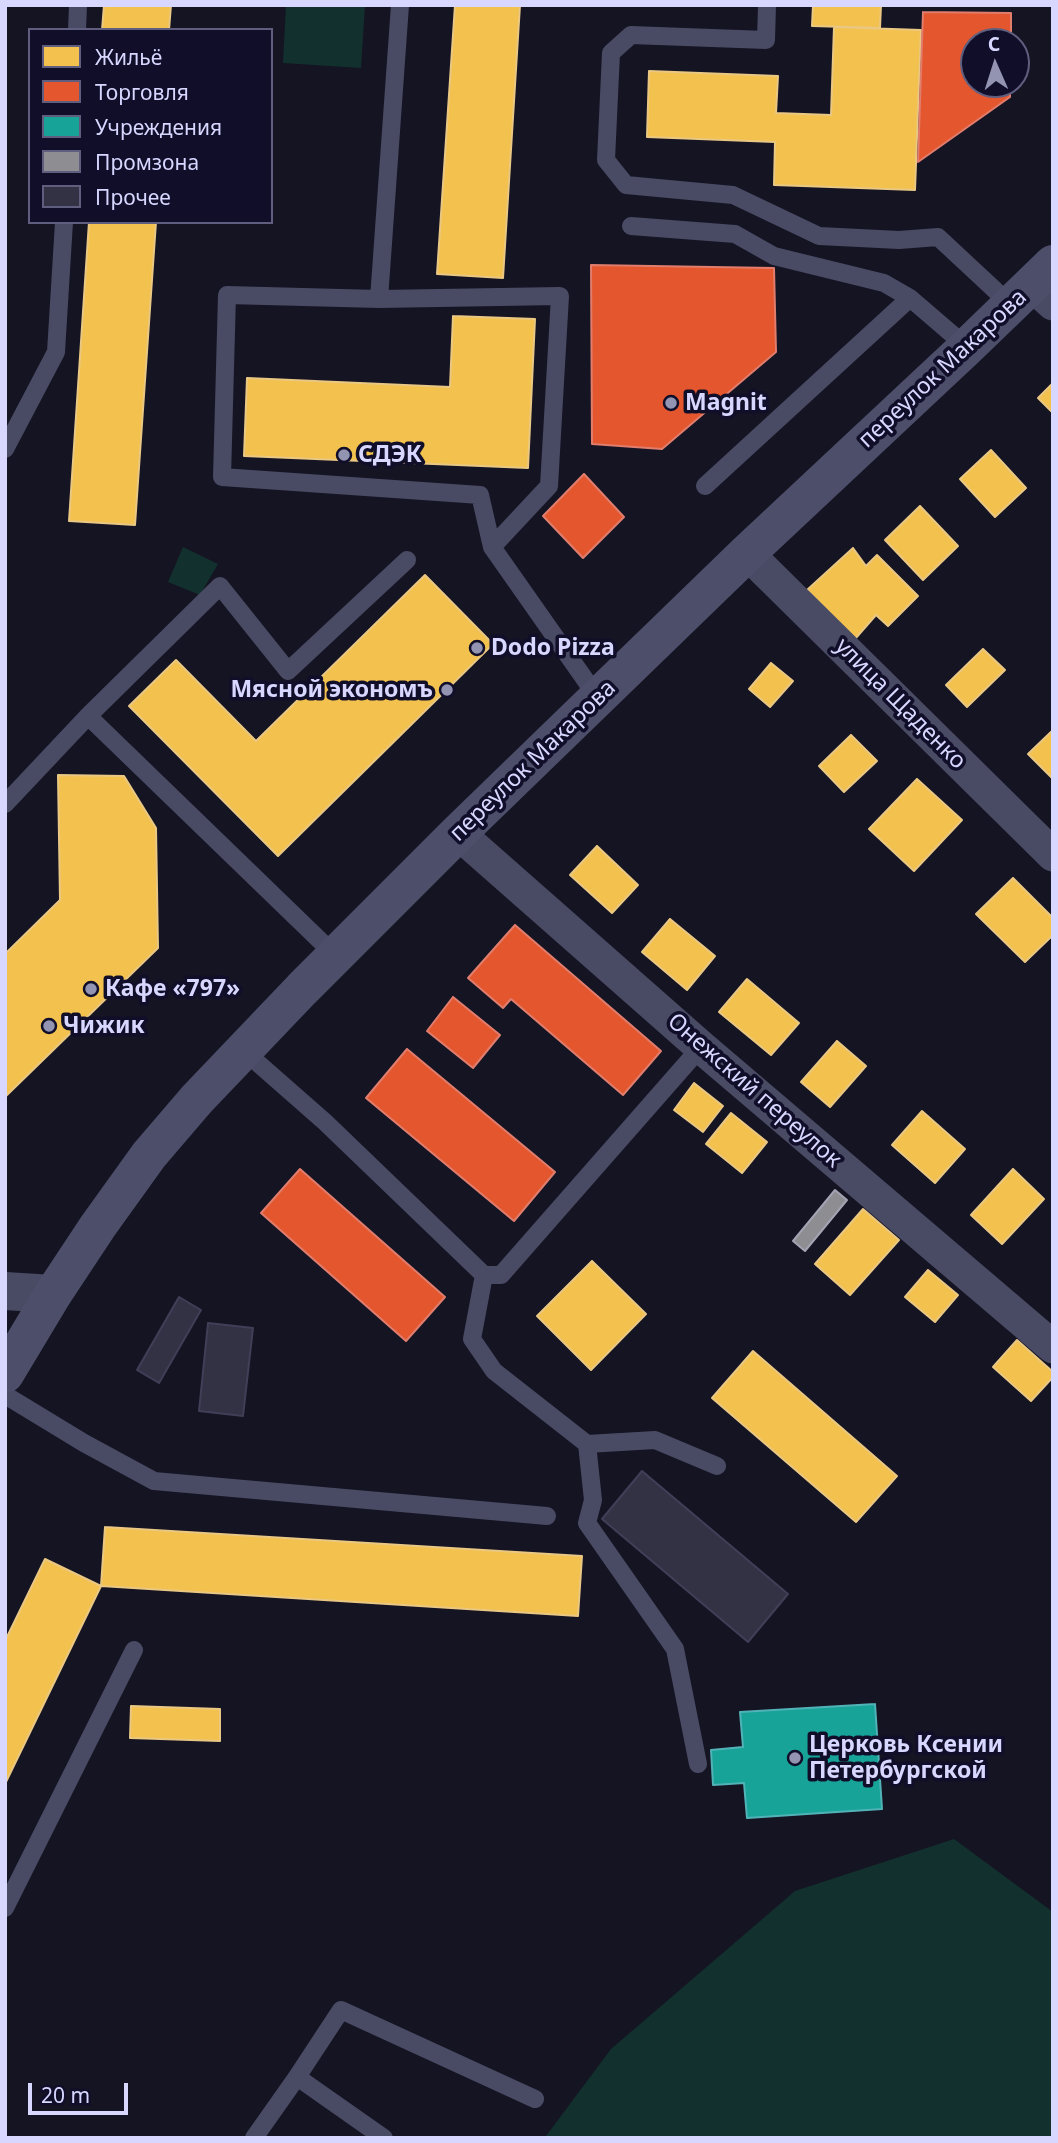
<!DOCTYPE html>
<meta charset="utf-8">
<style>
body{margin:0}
#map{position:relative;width:1058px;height:2143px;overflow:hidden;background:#151423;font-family:"Noto Sans",sans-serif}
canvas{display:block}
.frame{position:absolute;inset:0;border:7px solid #d7d7ff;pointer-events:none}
.legend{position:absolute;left:28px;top:28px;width:245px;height:196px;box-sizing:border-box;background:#100e29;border:2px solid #605e7f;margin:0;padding:9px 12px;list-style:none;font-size:21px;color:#d7d7ff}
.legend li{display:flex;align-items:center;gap:14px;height:35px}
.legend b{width:35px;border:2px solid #605e7f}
.north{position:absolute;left:960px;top:28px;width:70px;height:70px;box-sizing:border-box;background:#100e29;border:2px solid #605e7f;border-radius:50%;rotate:357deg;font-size:19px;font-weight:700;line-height:28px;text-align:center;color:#d7d7ff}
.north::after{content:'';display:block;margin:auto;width:24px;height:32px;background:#9393b2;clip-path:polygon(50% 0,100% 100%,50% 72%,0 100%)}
.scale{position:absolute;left:28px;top:2083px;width:100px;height:32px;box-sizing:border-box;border:4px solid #d7d7ff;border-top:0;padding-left:9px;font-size:21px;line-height:24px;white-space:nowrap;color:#d7d7ff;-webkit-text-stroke:5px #100e29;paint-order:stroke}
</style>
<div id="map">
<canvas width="1058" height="2143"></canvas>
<div class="frame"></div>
<ul class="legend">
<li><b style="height:19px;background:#f2c14e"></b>Жильё</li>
<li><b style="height:19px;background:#e4572e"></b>Торговля</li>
<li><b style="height:19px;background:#17a398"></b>Учреждения</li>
<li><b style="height:19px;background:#8d8d92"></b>Промзона</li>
<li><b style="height:19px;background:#333245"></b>Прочее</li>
</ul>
<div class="north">С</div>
<div class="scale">20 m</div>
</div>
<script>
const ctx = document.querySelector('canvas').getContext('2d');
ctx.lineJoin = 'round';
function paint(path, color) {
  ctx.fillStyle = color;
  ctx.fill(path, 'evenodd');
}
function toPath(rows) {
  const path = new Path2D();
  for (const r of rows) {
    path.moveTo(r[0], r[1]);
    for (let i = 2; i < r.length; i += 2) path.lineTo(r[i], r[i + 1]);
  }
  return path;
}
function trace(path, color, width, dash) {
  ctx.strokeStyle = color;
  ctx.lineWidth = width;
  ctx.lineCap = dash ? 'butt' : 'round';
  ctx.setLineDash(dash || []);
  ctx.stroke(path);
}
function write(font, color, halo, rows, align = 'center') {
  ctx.font = font + ' "Noto Sans",sans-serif';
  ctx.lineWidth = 7;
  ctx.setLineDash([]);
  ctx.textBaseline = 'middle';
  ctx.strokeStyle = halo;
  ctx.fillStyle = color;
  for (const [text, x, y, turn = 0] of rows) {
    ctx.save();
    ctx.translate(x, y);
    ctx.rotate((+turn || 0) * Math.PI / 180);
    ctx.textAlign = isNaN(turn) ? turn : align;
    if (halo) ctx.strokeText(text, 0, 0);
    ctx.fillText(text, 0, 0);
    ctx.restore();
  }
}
paint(toPath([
 [286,5,365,5,361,68,283,63],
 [183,547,218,564,200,595,168,582],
 [954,1839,1053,1912,1053,2138,549,2138,546,2136,611,2049,795,1891]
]), '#12302d');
const homes = toPath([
 [104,5,171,5,169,30,102,30,104,5],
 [455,5,520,5,503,278,437,274,455,5],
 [813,5,881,5,880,28,812,26,813,5],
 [834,27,921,30,915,190,774,185,775,142,647,137,649,71,778,76,776,113,831,115,834,27],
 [89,222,156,222,135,525,69,521,89,222],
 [453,316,535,319,528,468,244,456,247,378,450,387,453,316],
 [1053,383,1053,413,1038,398,1053,383],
 [991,450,1026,488,995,517,960,479,991,450],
 [920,506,958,546,923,580,885,540,920,506],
 [853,548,866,566,877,555,918,596,888,626,876,615,855,639,807,590,853,548],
 [425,575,493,644,278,856,129,706,176,660,256,741,425,575],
 [983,649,1005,670,967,707,946,685,983,649],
 [771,663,793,681,770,707,749,689,771,663],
 [1053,730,1053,779,1028,754,1053,730],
 [851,735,877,761,844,792,819,766,851,735],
 [58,775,124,776,156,828,158,948,5,1097,5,954,60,900,58,775],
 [917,779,962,820,914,871,869,829,917,779],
 [597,846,638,885,612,913,570,875,597,846],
 [1013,878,1053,918,1053,935,1025,962,976,914,1013,878],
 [670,919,715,956,687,990,642,952,670,919],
 [747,979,799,1023,771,1055,719,1012,747,979],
 [837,1041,866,1066,830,1107,801,1082,837,1041],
 [694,1083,723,1106,703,1132,674,1110,694,1083],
 [922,1111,965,1149,935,1183,892,1145,922,1111],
 [731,1113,767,1142,742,1173,706,1144,731,1113],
 [1013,1169,1044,1199,1002,1244,971,1215,1013,1169],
 [863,1209,899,1240,850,1295,815,1264,863,1209],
 [592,1261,646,1314,591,1370,537,1316,592,1261],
 [928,1270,958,1295,935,1322,905,1297,928,1270],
 [1017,1340,1053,1372,1053,1377,1031,1401,993,1367,1017,1340],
 [753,1351,897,1476,856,1522,712,1398,753,1351],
 [105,1527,582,1556,578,1616,101,1586,105,1527],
 [45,1559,101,1586,5,1784,5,1641,45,1559],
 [131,1706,220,1709,220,1741,130,1738,131,1706]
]);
paint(homes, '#f2c14e');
trace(homes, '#eac883', 2);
const shops = toPath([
 [923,12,1011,13,1011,42,974,42,974,84,1010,84,1010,97,918,162,923,12],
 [591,265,774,268,776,352,662,449,592,444,591,265],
 [584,474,624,517,583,558,543,516,584,474],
 [515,925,661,1051,623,1095,511,999,503,1008,468,978,515,925],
 [453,997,500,1035,473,1068,427,1031,453,997],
 [407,1049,555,1172,514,1221,366,1098,407,1049],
 [300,1169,445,1297,406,1341,261,1213,300,1169]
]);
paint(shops, '#e4572e');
trace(shops, '#e07d6d', 2);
const public = toPath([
 [875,1704,882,1809,747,1818,744,1783,713,1785,711,1750,743,1747,740,1712,875,1704]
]);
paint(public, '#17a398');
trace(public, '#51b3b7', 2);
const industry = toPath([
 [835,1190,847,1200,805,1251,793,1241,835,1190]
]);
paint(industry, '#8d8d92');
trace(industry, '#a3a3b3', 2);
const building = toPath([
 [179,1297,201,1310,159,1383,137,1370,179,1297],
 [208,1323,253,1328,243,1416,199,1411,208,1323],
 [642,1471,788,1594,748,1642,602,1519,642,1471]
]);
paint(building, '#333245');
trace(building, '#413f58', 2);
trace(toPath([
 [400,5,379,299,560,296,549,486,492,547],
 [767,5,766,40,631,35,611,53,606,160,626,185,733,195,819,236,899,240,938,237,1011,305],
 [77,30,78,5],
 [631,226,735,234,774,256,884,283,910,298,967,347],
 [379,299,227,295,222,477,480,495,492,547,598,698],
 [5,449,56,352,64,222],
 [705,486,910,298],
 [88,716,220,586,288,671,407,560],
 [5,804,88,716,336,956],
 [243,1050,325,1122,484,1275,501,1275,701,1047],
 [484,1275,472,1339,494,1371,587,1444,655,1440,717,1466],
 [5,1395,84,1443,154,1481,547,1516],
 [587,1444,593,1500,587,1523,675,1649,698,1764],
 [5,1908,134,1650],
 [297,2077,341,2010,535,2099],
 [254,2138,297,2077,384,2138]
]), '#494a64', 18);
trace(toPath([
 [1032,285,1053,304],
 [747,553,1053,855],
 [458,833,701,1047,1053,1347]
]), '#494a64', 33);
trace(toPath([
 [5,1291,53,1294]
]), '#494a64', 38);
trace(toPath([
 [5,1374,53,1294,98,1226,149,1155,197,1099,302,989,458,833,747,553,967,347,1053,264]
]), '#4c4e6a', 38);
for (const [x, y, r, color] of [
 [671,403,7,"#9393b2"],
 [344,455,7,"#9393b2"],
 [477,648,7,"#9393b2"],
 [447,690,7,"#9393b2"],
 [91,989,7,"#9393b2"],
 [49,1026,7,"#9393b2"],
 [795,1758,7,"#9393b2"]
]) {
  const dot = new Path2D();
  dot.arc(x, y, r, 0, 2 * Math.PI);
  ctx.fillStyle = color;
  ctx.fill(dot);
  trace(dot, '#100e29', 2.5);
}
write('23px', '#d7d7ff', '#100e29', [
 ["переулок Макарова",943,369,-43],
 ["улица Щаденко",900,704,45],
 ["переулок Макарова",533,761,-44],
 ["Онежский переулок",754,1091,41]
]);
write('bold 23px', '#d7d7ff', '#100e29', [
 ["Magnit",685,403],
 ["СДЭК",358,455],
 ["Dodo Pizza",491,648],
 ["Мясной экономъ",433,690,"right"],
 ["Кафе «797»",105,989],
 ["Чижик",63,1026],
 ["Церковь Ксении",809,1745],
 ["Петербургской",809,1771]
], 'left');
</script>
